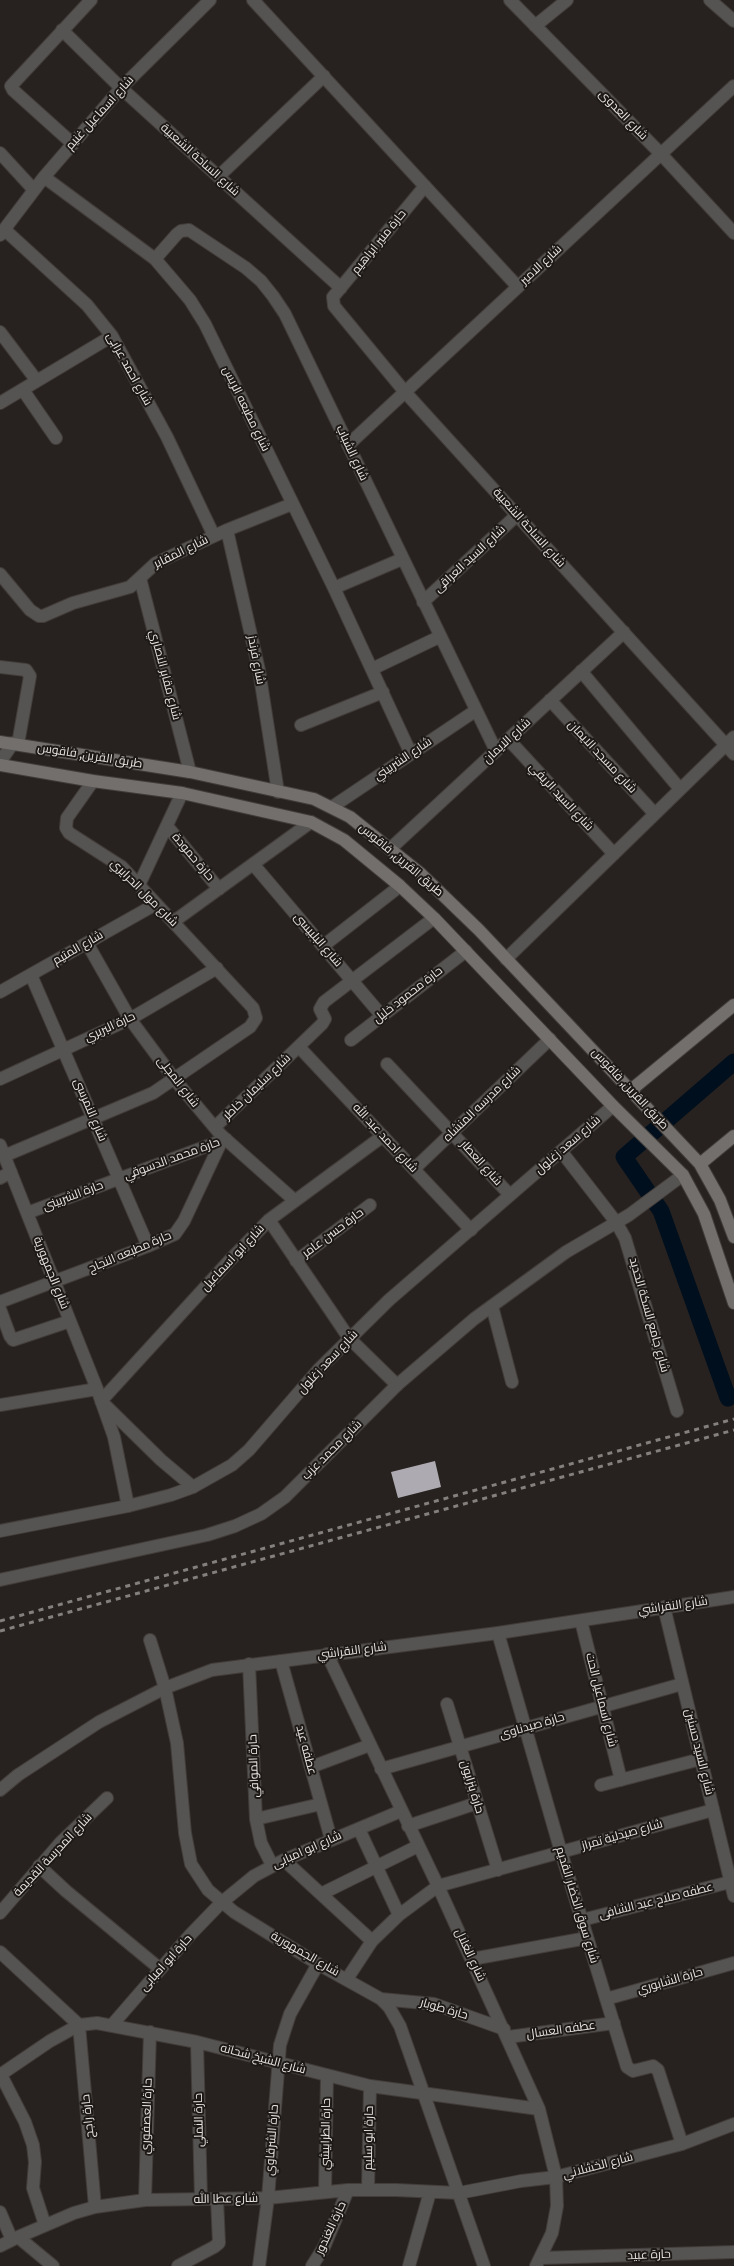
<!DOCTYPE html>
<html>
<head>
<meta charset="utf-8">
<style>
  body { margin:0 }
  canvas { display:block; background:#27221f }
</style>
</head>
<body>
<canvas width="734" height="2266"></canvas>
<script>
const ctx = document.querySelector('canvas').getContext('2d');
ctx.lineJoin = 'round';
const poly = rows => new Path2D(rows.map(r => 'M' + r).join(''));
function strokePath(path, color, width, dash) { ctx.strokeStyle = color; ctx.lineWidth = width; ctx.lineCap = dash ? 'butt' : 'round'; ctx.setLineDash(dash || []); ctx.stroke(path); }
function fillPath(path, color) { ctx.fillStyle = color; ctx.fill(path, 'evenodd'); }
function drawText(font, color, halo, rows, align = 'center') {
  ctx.font = font + ' Merriweather,Cairo,serif'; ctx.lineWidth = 4; ctx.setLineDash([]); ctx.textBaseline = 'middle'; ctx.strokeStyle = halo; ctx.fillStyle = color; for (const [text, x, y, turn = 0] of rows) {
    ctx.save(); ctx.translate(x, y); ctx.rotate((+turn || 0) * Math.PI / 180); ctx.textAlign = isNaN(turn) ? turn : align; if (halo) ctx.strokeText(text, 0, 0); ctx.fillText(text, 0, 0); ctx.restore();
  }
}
strokePath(poly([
  [728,1398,661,1211,624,1157,734,1062]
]), '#000f1d', 17);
fillPath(poly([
  [435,1461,441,1487,398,1498,391,1472]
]), '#adabb1');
const minor = poly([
  [253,0,518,287],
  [510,0,660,153,734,233],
  [535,26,567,0],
  [62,30,121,88,341,288],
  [73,144,13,90,11,86,91,0],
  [0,153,34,190],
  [219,176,324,76],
  [44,177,155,259,190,300,205,324,334,588,411,754],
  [425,186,333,297,334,306,405,392,734,754],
  [5,230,87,305,112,336,167,437,214,536],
  [0,235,44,177,121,88,210,0],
  [155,259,177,234,181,231,189,230,246,268,261,281,273,296,285,314,496,751],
  [0,332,37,381],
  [23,390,56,438],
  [0,403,112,336],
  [348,445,734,86],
  [227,530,259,670,278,792],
  [0,574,30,610,39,616,43,616,73,603,130,587,156,563,227,530,292,504],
  [140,578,190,772],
  [334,588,402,559],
  [423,602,517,515],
  [0,667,26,670,30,676,18,744],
  [372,669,439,637],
  [581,671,680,789],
  [550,700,654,813],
  [301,725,383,692],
  [508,739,614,854],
  [0,762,13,743],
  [332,807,475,711],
  [167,826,219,889],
  [390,849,624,632],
  [253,864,382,1016],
  [139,885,182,793],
  [173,922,311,822],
  [87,943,130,1019,175,1080,221,1135,294,1200],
  [323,946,400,886],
  [506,959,734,737],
  [31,975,148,1246],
  [0,992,156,904],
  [351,1040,466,951],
  [299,1047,471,1230],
  [387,1064,510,1195],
  [0,1079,130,1019,217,968],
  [215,1127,322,1024,325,1019,320,1009,324,1002,434,918],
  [0,1145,97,1389,114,1437,128,1506],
  [561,1151,616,1222,625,1238,677,1411],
  [4,1156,153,1093,250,1027,256,1018,253,1008,122,867,69,833,66,828,67,818,93,781],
  [414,1169,550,1039],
  [0,1178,11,1172],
  [27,1213,226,1139],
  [269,1220,349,1338,397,1385],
  [296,1261,370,1205],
  [0,1302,148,1246,175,1234,184,1221,222,1140],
  [492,1306,512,1382],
  [0,1309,10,1336,13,1340,70,1321],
  [101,1401,230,1260,269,1220,383,1136],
  [0,1405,97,1389],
  [105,1405,161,1460,193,1487],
  [581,1621,621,1780],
  [498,1633,561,1852,627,2067,633,2071,653,2066,658,2070,682,2144],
  [150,1640,165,1688,177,1743,185,1833,191,1864,208,1890,234,1912,318,1964,381,1999,389,2007,400,2026,484,2266],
  [327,1654,438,1886,539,2109,556,2177,557,2206,552,2233,536,2266],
  [281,1661,331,1839],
  [249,1664,256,1819,261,1843,272,1865],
  [447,1704,498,1870],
  [311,1767,370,1745],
  [381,1769,682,1684],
  [601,1785,701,1759],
  [256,1819,321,1804],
  [408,1826,477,1803],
  [359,1829,399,1915],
  [284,1860,372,1941],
  [39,1866,66,1891,159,1968],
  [321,1894,418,1846],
  [0,1913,61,1842,107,1798],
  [582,1920,730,1882],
  [0,1952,79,2025,95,2207],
  [472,1959,587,1938],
  [347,1979,372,1941,399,1915,438,1886,713,1810],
  [381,1999,434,2004,504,2029],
  [606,1999,734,1963],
  [112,2025,190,1935,221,1903,254,1876,284,1860,401,1811],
  [508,2037,614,2023],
  [197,2042,201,2199],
  [0,2075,50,2041,79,2025,97,2023,197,2042,370,2086,539,2109],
  [1,2075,25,2122,33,2145,35,2162,33,2188,45,2225],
  [368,2190,370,2086],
  [325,2192,327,2076],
  [145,2200,150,2032],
  [0,2212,12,2240],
  [18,2237,53,2266],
  [0,2246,18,2237,74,2213,95,2207,145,2200,268,2198,348,2190,396,2190,459,2193,521,2181,556,2177,682,2144,734,2124],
  [540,2258,734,2252],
  [178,2266,214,2247,219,2243,217,2199],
  [259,2266,268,2198,280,2045,290,2014,318,1964],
  [312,2266,324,2247,348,2190],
  [409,2266,430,2192]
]);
const tertiary = poly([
  [710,0,734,21],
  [0,1531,128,1506,171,1495,193,1487,232,1465,249,1450,319,1369,389,1300,613,1106],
  [0,1580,207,1535,235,1526,261,1514,285,1497,397,1385,474,1319,566,1252,629,1215,683,1175],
  [664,1607,734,1896],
  [0,1790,18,1775,99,1722,165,1688,212,1670,498,1633,734,1597]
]);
const secondary = poly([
  [0,742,190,772,314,799,350,817,421,874,479,930,700,1164,720,1200,734,1237],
  [0,765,93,781,182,793,311,822,344,840,400,886,434,918,613,1106,683,1175,704,1214,734,1303],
  [631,1090,734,1005],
  [700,1164,734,1136]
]);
strokePath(minor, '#423d3a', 14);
strokePath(tertiary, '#423d3a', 14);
strokePath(secondary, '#423d3a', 14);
strokePath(minor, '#565452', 12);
strokePath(tertiary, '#565452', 12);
strokePath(secondary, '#736f6d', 12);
strokePath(poly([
  [0,1621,734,1419],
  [0,1631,734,1430]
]), '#84807e', 3, [5, 5]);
drawText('12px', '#e8e5e3', '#1d1916', [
  ["شارع اسماعيل غنيم",100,113,-48],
  ["شارع العدوى",623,115,46],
  ["شارع الساحة الشعبية",200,160,42],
  ["حارة منير ابراهيم",379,242,-51],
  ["شارع الامير",541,265,-43],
  ["شارع احمد عرابى",129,369,61],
  ["شارع مطبعه الريس",246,409,64],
  ["شارع الشباب",352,453,65],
  ["شارع الساحة الشعبية",529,528,48],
  ["شارع المقابر",181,552,-26],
  ["شارع السيد العراقى",470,559,-43],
  ["شارع فرندز",256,660,79],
  ["شارع مقابر النصاري",165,675,75],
  ["شارع الايمان",507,741,-43],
  ["طريق القرين, فاقوس",90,756,9],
  ["شارع مسجد الايمان",602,757,47],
  ["شارع الشربيني",403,759,-34],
  ["شارع السيد الريفي",561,797,47],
  ["حارة حمودة",193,857,50],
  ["طريق القرين, فاقوس",401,860,40],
  ["شارع مول الحرايري",144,893,45],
  ["شارع البلبيسى",318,940,49],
  ["شارع المتيم",78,948,-30],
  ["حارة محمود خليل",408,995,-38],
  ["حارة البربري",110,1027,-25],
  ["شارع المجلى",178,1082,52],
  ["شارع سليمان خاطر",257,1087,-44],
  ["طريق القرين, فاقوس",630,1089,47],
  ["شارع مدرسه المنشاه",482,1104,-44],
  ["شارع النمرسى",90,1110,67],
  ["شارع احمد عبد الله",385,1138,47],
  ["شارع سعد زغلول",568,1145,-41],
  ["حارة محمد الدسوقي",172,1159,-20],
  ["شارع العطار",481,1163,48],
  ["حارة الشربينى",73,1196,-21],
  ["حارة حسن عامر",333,1233,-37],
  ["حارة مطبعه النجاح",130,1252,-23],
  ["شارع ابو اسماعيل",233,1258,-47],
  ["شارع الجمهورية",51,1273,68],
  ["شارع جامع السكة الحديد",649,1315,74],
  ["شارع سعد زغلول",328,1362,-47],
  ["شارع محمد عزب",332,1450,-45],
  ["شارع النقراشي",673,1606,-8],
  ["شارع النقراشي",352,1651,-7],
  ["شارع اسماعيل الحت",601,1700,76],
  ["حارة صيدناوى",532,1726,-16],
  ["عطفه عيد",306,1750,75],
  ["شارع السيد حسنين",699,1752,76],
  ["حارة الموافي",254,1766,-92],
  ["حارة بنزايون",472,1787,73],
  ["شارع صيدلية تمراز",622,1835,-16],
  ["شارع ابو امبابى",307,1850,-24],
  ["شارع المدرسة القديمة",53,1855,-47],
  ["عطفه صلاح عبد الشافى",656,1901,-14],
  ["شارع سوق الخضار القديم",577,1905,73],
  ["شارع الجمهورية",305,1954,30],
  ["شارع الغلال",470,1955,65],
  ["حارة ابو امبابى",166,1963,-48],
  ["حارة الشابوري",670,1981,-16],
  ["حارة طوبار",444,2009,16],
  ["عطفه العسال",561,2030,-8],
  ["شارع الشيخ شحاته",263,2059,15],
  ["حارة راجح",88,2116,-96],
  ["حارة العصفوري",147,2116,-88],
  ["حارة النملي",199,2120,-91],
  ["حارة الطرابيشي",326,2134,-89],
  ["حارة ابو سليم",369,2138,-89],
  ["حارة الشرقاوي",272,2140,-86],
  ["شارع الخشلاني",598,2166,-15],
  ["شارع عطا الله",226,2199,-1],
  ["حارة الغندور",331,2228,-65],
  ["حارة عبيد",649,2255,-2]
]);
</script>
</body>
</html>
